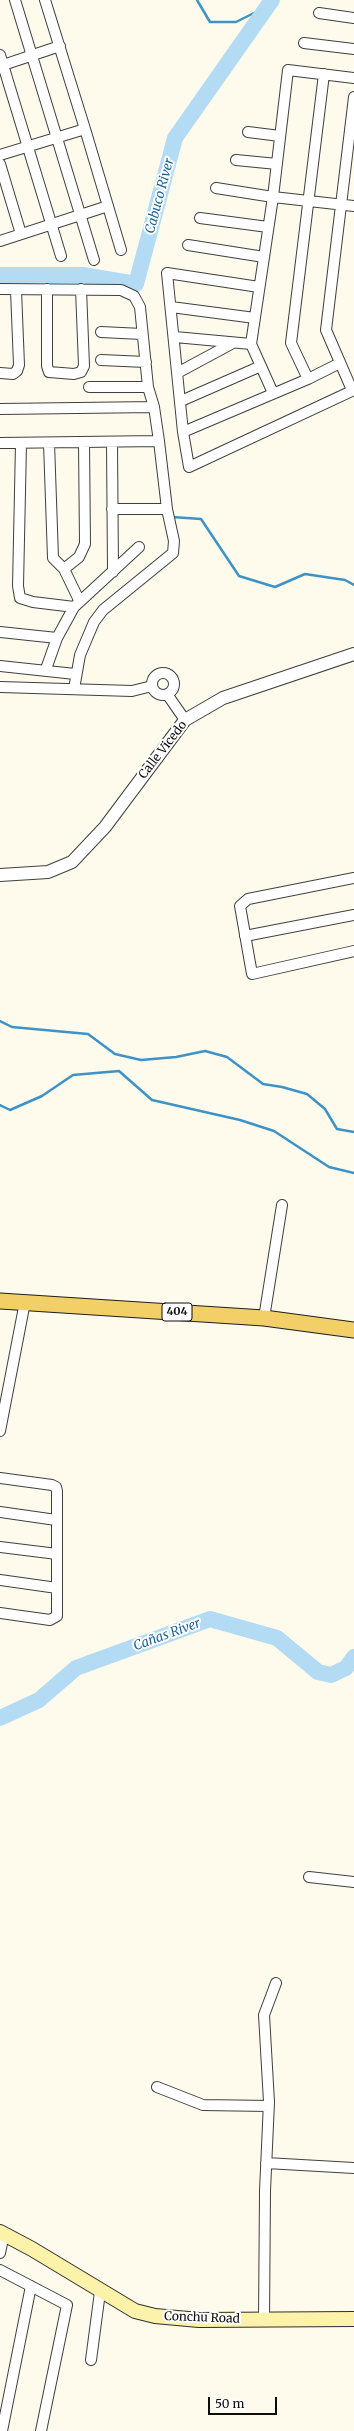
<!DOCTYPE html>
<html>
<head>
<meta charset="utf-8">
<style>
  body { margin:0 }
  #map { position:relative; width:354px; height:2431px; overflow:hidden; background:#fefbec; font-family:Merriweather,serif }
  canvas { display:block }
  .scale { position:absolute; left:208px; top:2397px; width:69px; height:18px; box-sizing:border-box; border:2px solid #0c0c0c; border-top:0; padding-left:5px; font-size:12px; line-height:14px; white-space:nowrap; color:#0c0c0c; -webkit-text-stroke:3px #fff; paint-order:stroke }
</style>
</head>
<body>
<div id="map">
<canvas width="354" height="2431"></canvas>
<div class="scale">50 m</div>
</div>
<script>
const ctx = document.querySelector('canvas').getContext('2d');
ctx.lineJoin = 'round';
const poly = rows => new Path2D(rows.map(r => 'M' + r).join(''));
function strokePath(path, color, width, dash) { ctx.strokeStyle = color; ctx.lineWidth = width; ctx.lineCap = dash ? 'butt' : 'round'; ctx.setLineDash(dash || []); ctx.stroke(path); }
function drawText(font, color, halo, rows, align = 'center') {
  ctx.font = font + ' Merriweather,serif'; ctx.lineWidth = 4; ctx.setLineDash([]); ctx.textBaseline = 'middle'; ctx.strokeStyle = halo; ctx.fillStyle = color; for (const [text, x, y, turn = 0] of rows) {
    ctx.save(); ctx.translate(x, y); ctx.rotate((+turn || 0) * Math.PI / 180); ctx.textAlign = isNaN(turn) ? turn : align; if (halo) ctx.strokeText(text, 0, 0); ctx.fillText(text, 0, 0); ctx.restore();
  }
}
strokePath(poly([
  [197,0,210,22,236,22,268,6],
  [172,517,201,519,239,576,275,587,305,574,345,580,354,585],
  [0,1021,12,1027,88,1034,115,1054,141,1060,176,1057,205,1051,227,1057,263,1084,282,1087,307,1094,325,1109,337,1129,354,1132],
  [0,1105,10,1110,42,1096,73,1075,119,1071,152,1100,240,1120,274,1131,329,1167,354,1173]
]), '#3d92c8', 2.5);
strokePath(poly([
  [0,275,83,275,136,284,175,138,272,0],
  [0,1718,39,1700,76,1668,210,1619,277,1638,318,1672,331,1675,346,1668,354,1657]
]), '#b3dcf4', 16);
const minor = poly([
  [15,0,94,260],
  [45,0,85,129],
  [319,13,354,18],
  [304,43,354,49],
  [0,55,61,256],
  [0,66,60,46],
  [248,132,280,136],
  [0,155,85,129,121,250],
  [236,160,277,164],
  [0,164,21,234],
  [216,188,273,197,354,206],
  [200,218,268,227],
  [0,241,108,206],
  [188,245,264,257],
  [259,287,167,273,183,432,189,467,354,390],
  [0,289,121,290,134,296,140,307,148,387,154,407,159,441,167,509,174,541,173,553,103,610,94,622,80,655,74,689],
  [47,289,47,366,49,372,74,374,81,372,84,366,81,289],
  [171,307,255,318],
  [101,332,142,334],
  [175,337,251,344],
  [101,360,146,362],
  [179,372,231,344],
  [0,373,13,374,17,371,19,365,16,290],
  [308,379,291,343,324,74],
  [89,387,148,387],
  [352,390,326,330,354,97],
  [273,393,251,344,273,197,288,70,354,78],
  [181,401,261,366],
  [0,409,154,407],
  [183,432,308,379,340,363],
  [0,443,159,441],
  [49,443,53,558,64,569,79,600],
  [112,443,113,572],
  [21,444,18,586,20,598,33,602,74,607],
  [112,509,167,509],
  [64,569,79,557,85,544,84,443],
  [0,632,57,638],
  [0,666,75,674],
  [46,669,57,638,74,607,139,547],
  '152 684a11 11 0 1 1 22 0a11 11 0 1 1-22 0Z',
  [0,687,132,691,152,686],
  [167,694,185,720],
  [354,878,248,899,240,906,252,974,354,951],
  [245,936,354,915],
  [264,1318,282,1205],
  [0,1431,25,1302],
  [0,1478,52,1485,56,1487,57,1491,57,1616,50,1620,0,1613],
  [0,1512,56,1520],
  [0,1547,57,1554],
  [0,1580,57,1588],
  [309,1877,354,1882],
  [157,2087,203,2105,269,2106],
  [266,2163,354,2168],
  [0,2253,4,2234],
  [0,2270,67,2305,41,2431],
  [264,2319,265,2191,269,2102,264,2015,276,1983],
  [91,2360,100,2292],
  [2,2431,31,2286]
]);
const tertiary = poly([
  [0,875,48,872,72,862,105,827,185,720,223,698,354,654]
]);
const secondary = poly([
  [0,2232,32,2249,135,2311,155,2316,199,2320,354,2319]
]);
const primary = poly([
  [0,1301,264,1318,354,1330]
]);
strokePath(minor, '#3f3f3f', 12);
strokePath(tertiary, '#3f3f3f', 14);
strokePath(secondary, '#2e2e2e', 16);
strokePath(primary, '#1d1d1d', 17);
strokePath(minor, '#fff', 10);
strokePath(tertiary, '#fff', 12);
strokePath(secondary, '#fcf2aa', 14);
strokePath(primary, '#f3cf67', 15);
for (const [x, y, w] of [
  [177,1312,30]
]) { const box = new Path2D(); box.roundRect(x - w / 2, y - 9, w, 18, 3); ctx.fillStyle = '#fff'; ctx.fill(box); strokePath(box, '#0c0c0c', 1); }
drawText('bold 11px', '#0c0c0c', null, [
  ["404",177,1312]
]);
drawText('12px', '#0c0c0c', '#fff', [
  ["Calle Vicedo",163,750,-52],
  ["Conchu Road",202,2318,2]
]);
drawText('italic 13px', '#1b6499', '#fff', [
  ["Cabuco River",160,196,-75],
  ["Cañas River",167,1635,-20]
]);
</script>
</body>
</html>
